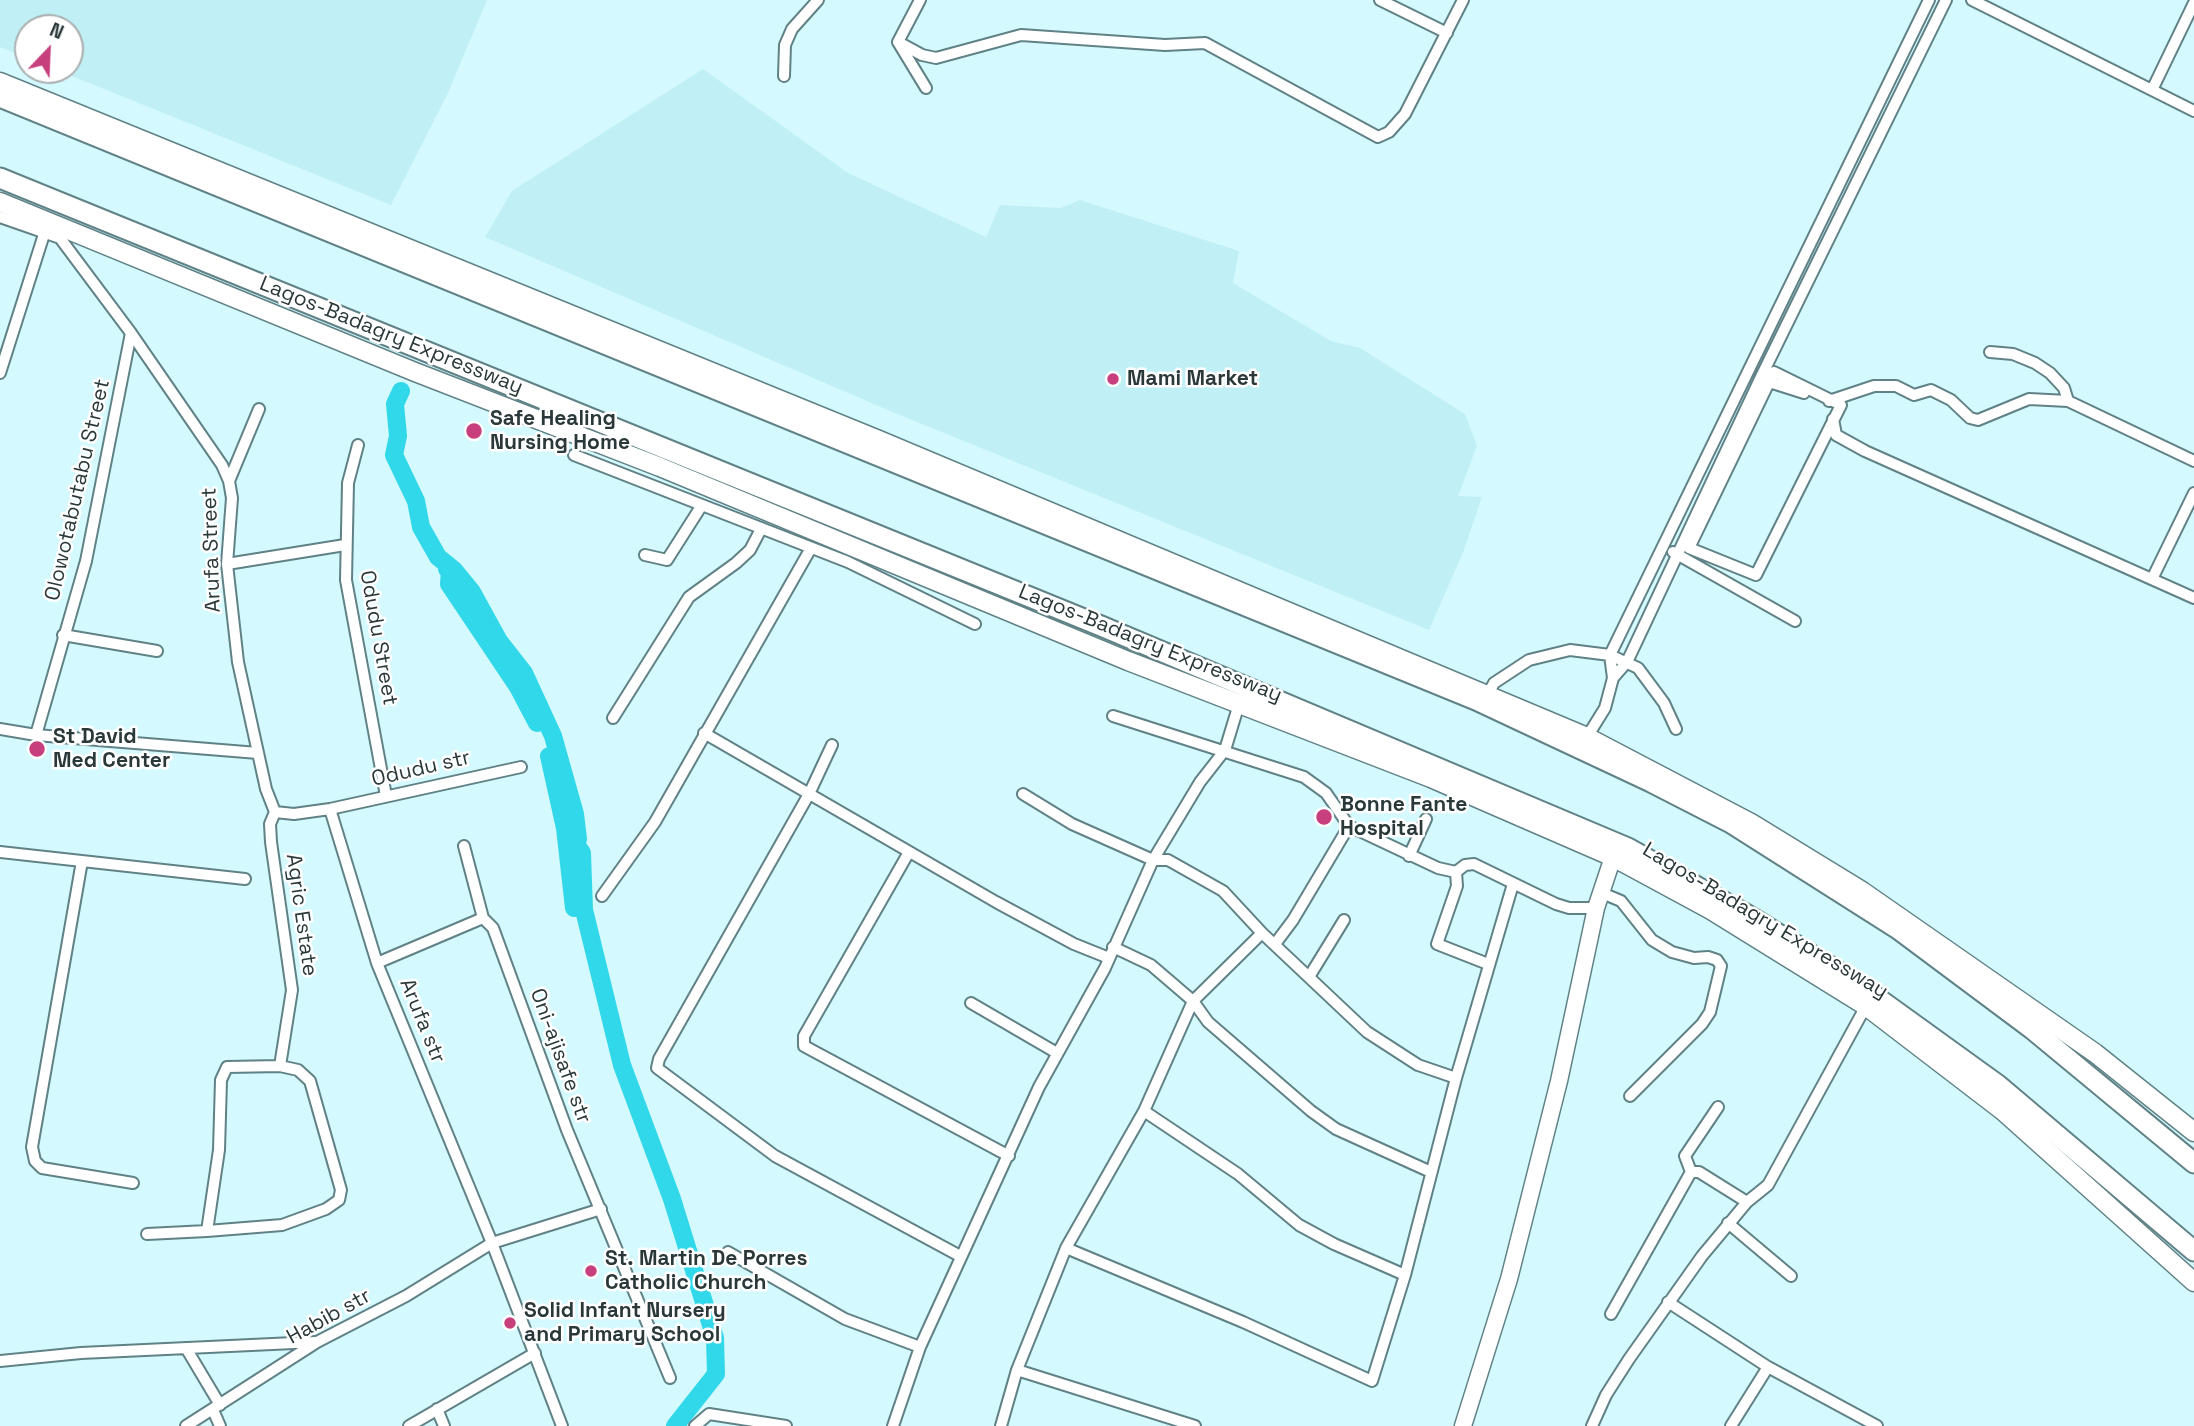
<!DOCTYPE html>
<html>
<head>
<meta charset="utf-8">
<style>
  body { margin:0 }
  #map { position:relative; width:2194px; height:1426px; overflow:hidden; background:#d4f9fe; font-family:"Space Grotesk",sans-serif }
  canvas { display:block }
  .north { position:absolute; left:14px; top:14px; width:70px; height:70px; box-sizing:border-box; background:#fff; border:2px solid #aaafb0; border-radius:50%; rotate:23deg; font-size:19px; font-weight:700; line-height:28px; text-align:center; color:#2a383a }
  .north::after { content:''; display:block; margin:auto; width:24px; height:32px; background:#c73f7c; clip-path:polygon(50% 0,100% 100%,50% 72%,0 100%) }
</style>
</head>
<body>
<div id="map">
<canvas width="2194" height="1426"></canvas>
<div class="north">N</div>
</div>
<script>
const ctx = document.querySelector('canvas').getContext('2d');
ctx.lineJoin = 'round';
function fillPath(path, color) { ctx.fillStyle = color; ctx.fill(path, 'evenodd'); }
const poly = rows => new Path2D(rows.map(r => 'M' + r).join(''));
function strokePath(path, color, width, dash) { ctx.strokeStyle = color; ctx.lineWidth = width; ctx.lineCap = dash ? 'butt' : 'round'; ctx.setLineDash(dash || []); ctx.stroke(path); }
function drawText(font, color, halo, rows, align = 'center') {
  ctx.font = font + ' "Space Grotesk",sans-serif'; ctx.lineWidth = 5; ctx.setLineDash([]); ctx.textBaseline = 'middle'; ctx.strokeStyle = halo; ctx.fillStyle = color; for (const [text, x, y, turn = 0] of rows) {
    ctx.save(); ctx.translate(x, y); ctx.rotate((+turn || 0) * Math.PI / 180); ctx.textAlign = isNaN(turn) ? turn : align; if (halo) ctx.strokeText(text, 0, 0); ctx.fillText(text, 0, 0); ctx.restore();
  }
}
fillPath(poly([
  [0,0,487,0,447,95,391,205,57,70,70,70,70,28,28,28,28,58,0,47],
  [703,69,848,173,986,237,1000,205,1061,208,1080,200,1239,251,1233,283,1331,341,1360,348,1465,414,1477,446,1458,496,1482,497,1464,550,1429,630,890,411,485,237,512,191]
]), '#c0f0f5');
strokePath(poly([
  [401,391,395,404,398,436,394,455,416,501,421,527,438,557,454,570,472,592,499,641,524,673,553,736,575,814,578,839,575,843,582,853,584,910,622,1065,672,1199,715,1338,716,1374,675,1426],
  [447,569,450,571,449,584,518,687,537,723],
  [549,756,565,828,574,908]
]), '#31d8e9', 18);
const street = poly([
  [920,0,898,42,926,88],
  [1380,0,1447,33],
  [1972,0,2194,111],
  [898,42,922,55,936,58,1021,35,1165,45,1205,43,1378,137,1389,132,1405,114,1463,0],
  [784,76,785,45,792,29,818,0],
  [2152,90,2194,3],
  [0,217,60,238,131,333,222,465,229,481,232,498,227,564,238,662,266,789,275,812,294,814,330,809,521,767],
  [1990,352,2013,354,2035,363,2050,373,2064,388,2068,401],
  [1774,372,1841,405,1756,575,1689,548,1774,372],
  [0,373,46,228],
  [1763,380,1804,393],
  [1829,401,1874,386,1896,386,1914,395,1931,390,1951,400,1970,418,1978,420,2029,399,2068,401,2194,461],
  [1833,419,1836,435,1865,451,2194,598],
  [358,445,348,483,346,580,386,796],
  [574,455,848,562,975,624],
  [229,481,259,409],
  [1673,552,1795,621],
  [645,555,667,560,702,505],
  [227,564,345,545],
  [2153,577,2194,493],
  [63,635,157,651],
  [1613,678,1627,662,1760,379,1946,0],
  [1488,694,1494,683,1529,660,1570,650,1610,655,1638,668,1664,703,1676,729],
  [1113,716,1304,777,1326,793,1349,826,1438,868,1456,872,1465,865,1474,864,1556,904,1569,908,1596,908],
  [613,718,689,597,736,563,750,550,761,529],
  [0,729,36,735,258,753],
  [704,733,996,902,1074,944,1109,958],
  [36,735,86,561,131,333],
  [1587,737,1605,708,1613,678,1610,655,1929,0],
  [832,745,809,794,659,1059,657,1068,775,1156,960,1256],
  [1023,794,1072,824,1153,860,1168,860,1223,891,1262,933,1367,1032,1418,1065,1456,1078],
  [330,809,377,963,492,1243,562,1426],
  [275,812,270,824,271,842,292,990,280,1066],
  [464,846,483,918,493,928,567,1130,670,1378],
  [0,852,245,879],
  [909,852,804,1036,804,1046,1009,1156],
  [1409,856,1426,819],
  [82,861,32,1147,35,1161,42,1168,133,1183],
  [1456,872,1457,886,1437,944,1488,964],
  [1602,893,1621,901,1652,940,1672,952,1694,958,1708,957,1717,960,1721,966,1710,1012,1702,1024,1630,1096],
  [602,896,655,822,811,548],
  [1275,944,1293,920,1349,826],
  [1113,947,1151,965,1193,1001,1208,1022,1311,1111,1336,1129,1431,1172],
  [377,963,483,918],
  [1309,977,1344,920],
  [971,1003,1057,1053],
  [1144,1111,1238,1174,1299,1225,1334,1244,1405,1275],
  [1691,1172,1685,1156,1718,1107],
  [1728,1223,1791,1276],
  [147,1234,207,1231,282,1225,326,1209,339,1200,341,1190,310,1081,298,1070,280,1066,227,1067,221,1080,219,1150,207,1231],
  [1066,1248,1243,1322,1372,1381,1405,1275,1456,1078,1513,884],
  [728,1252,845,1319,920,1347],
  [1668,1302,1768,1367,1877,1426],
  [1611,1314,1691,1172,1699,1172,1747,1202],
  [186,1348,220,1405],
  [0,1361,81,1353,315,1342],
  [1017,1370,1195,1426],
  [437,1409,444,1426],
  [213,1410,220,1426],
  [186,1426,317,1342,406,1296,492,1243,601,1209],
  [409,1426,535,1353],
  [695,1426,709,1414,786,1426],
  [893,1426,920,1347,1039,1087,1105,968,1153,860,1200,782,1225,750,1239,704],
  [1001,1426,1017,1370,1066,1248,1144,1111,1193,1001,1262,933],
  [1592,1426,1606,1395,1629,1359,1702,1256,1747,1202,1768,1185,1866,1006],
  [1731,1426,1768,1367]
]);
const secondary = poly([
  [1463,1426,1509,1279,1559,1081,1596,908,1613,857]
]);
const primary = poly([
  [0,82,879,440,1587,737,1751,823,1862,891,2095,1053,2194,1132],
  [0,202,415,372,660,467,1128,661,1431,778,1613,857,1711,910,1866,1006,2003,1111,2194,1282]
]);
const highway = poly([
  [0,97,1476,700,1651,782,1731,823,1898,929,2032,1029,2194,1163],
  [0,178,1101,626,1628,848,1751,917,1858,984,1998,1085,2194,1251]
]);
strokePath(street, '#608286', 14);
strokePath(secondary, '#608286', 19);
strokePath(primary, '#608286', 21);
strokePath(highway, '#608286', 23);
strokePath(street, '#fff', 10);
strokePath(secondary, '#fff', 16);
strokePath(primary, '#fff', 18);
strokePath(highway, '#fff', 19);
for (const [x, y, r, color] of [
  [1113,379,7,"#c73f7c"],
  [474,431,9,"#c73f7c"],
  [37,749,9,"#c73f7c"],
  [1324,817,9,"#c73f7c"],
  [591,1271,7,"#c73f7c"],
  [510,1323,7,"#c73f7c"]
]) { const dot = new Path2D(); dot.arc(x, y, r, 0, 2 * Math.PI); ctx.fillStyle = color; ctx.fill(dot); strokePath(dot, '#fff', 2.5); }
drawText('21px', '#2a383a', '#fff', [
  ["Lagos-Badagry Expressway",391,336,22],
  ["Olowotabutabu Street",78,490,-77],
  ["Arufa Street",212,550,-92],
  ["Odudu Street",378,638,80],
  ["Lagos-Badagry Expressway",1150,644,22],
  ["Odudu str",421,769,-13],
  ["Agric Estate",301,915,82],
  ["Lagos-Badagry Expressway",1765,921,31],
  ["Arufa str",422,1021,68],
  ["Oni-ajisafe str",560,1056,70],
  ["Habib str",329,1317,-29]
]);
drawText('bold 21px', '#2a383a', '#fff', [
  ["Mami Market",1127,379],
  ["Safe Healing",490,419],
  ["Nursing Home",490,443],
  ["St David",53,737],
  ["Med Center",53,761],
  ["Bonne Fante",1340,805],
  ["Hospital",1340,829],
  ["St. Martin De Porres",605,1259],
  ["Catholic Church",605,1283],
  ["Solid Infant Nursery",524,1311],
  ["and Primary School",524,1335]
], 'left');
</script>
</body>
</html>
